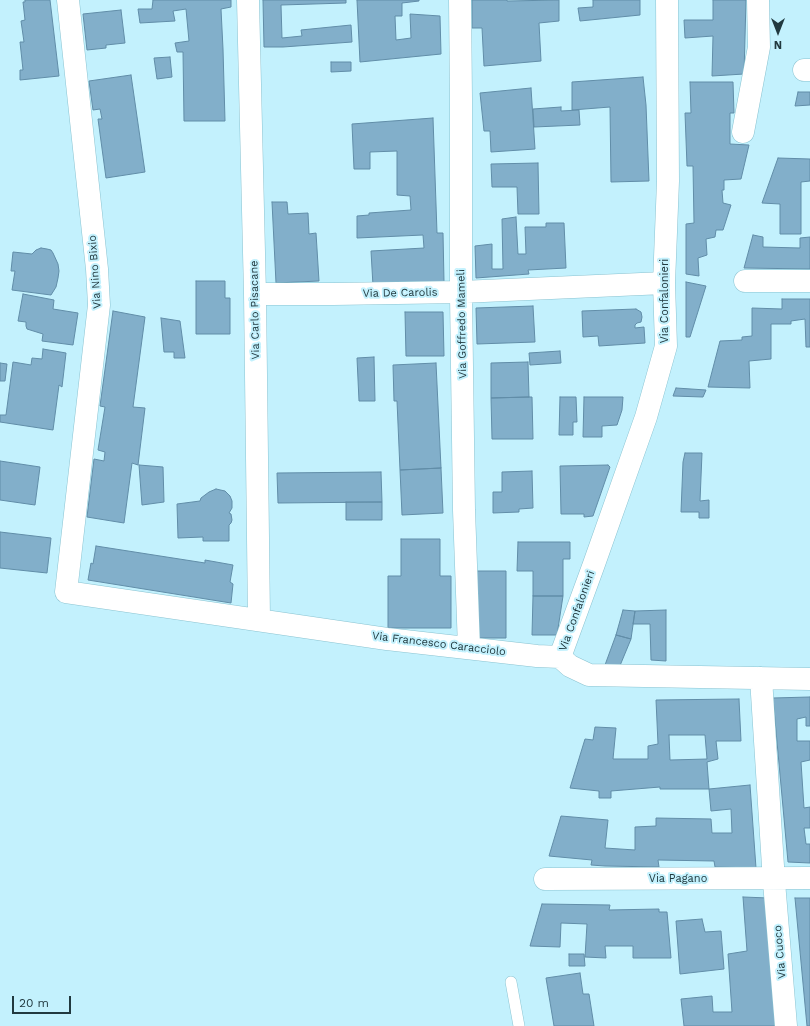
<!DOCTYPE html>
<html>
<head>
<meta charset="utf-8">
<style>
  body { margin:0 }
  #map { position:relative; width:810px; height:1026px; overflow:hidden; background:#c3f1fd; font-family:"Work Sans",sans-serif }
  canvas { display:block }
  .north { position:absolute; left:758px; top:12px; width:40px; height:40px; -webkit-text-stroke:3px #c3f1fd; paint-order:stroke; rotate:180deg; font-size:11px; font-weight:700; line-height:16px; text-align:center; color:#21393f }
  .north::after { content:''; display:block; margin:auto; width:14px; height:18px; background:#21393f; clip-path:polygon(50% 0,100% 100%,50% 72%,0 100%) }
  .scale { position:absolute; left:12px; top:996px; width:59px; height:18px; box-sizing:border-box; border:2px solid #21393f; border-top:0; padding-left:5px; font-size:12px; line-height:14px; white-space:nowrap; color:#21393f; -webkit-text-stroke:3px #c3f1fd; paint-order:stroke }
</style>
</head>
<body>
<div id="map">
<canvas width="810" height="1026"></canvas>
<div class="north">N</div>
<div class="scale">20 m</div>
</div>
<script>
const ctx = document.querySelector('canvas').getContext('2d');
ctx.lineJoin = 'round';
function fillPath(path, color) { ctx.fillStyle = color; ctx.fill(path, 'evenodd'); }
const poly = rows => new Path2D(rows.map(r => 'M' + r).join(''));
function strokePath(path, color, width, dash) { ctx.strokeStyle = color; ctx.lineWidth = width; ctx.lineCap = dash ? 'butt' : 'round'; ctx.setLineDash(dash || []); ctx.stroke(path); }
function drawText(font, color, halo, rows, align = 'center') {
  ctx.font = font + ' "Work Sans",sans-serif'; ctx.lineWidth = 4; ctx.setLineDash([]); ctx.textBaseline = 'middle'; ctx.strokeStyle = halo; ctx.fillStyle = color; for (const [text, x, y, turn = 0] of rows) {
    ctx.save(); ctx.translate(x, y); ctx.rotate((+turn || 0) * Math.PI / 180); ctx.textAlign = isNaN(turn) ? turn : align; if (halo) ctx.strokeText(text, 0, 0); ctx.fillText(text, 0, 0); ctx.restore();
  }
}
const building = poly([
  [25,0,50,0,59,76,20,80,20,70,23,70,20,42,24,42,21,21,25,20,23,2,25,2,25,0],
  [153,0,231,0,231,7,221,9,223,49,225,121,184,121,183,52,177,52,175,43,189,41,186,9,173,11,175,21,140,23,138,9,152,9,153,0],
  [263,0,346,0,346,3,281,5,282,38,302,36,301,30,351,25,352,42,283,47,264,47,263,0],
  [357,0,419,0,419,1,402,3,402,16,395,16,396,40,411,38,410,14,440,16,441,54,360,62,357,0],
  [472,0,507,0,507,1,559,0,559,21,539,23,541,61,484,66,482,28,472,28,472,0],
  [593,0,640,0,640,15,580,21,578,8,593,7,593,0],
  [713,0,746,0,744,74,712,76,713,36,685,38,684,20,713,20,713,0],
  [121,10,125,43,106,45,106,48,87,50,83,14,121,10],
  [170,57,172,77,157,79,154,58,170,57],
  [331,62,351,62,351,71,331,72,331,62],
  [131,75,145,172,106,178,98,119,102,119,100,109,93,110,89,81,131,75],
  [643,77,646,105,649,181,611,182,610,107,572,110,572,82,643,77],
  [690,82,733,82,734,113,730,113,730,144,749,145,741,179,724,180,724,190,722,190,723,203,731,205,723,230,716,230,715,237,706,239,707,255,698,258,699,276,686,274,686,224,694,223,693,166,687,166,685,113,691,113,690,82],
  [531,88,535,149,491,152,490,131,484,131,480,93,531,88],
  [798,92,810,92,810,105,795,106,798,92],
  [561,107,561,111,579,110,580,125,534,127,533,109,561,107],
  [433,118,437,233,443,233,444,282,373,286,371,251,424,248,423,235,357,238,357,216,369,215,369,213,411,210,410,196,397,195,397,151,370,152,370,169,354,169,352,124,433,118],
  [778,158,810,159,810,181,801,182,801,234,780,234,780,204,762,203,778,158],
  [538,163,539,214,518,214,517,187,492,187,491,164,538,163],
  [272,202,287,202,288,214,308,213,309,234,316,233,319,281,276,283,272,202],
  [516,217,518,254,526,254,525,227,546,227,546,223,564,223,566,268,528,270,529,274,476,278,475,246,492,244,492,269,503,269,502,219,516,217],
  [753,235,763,237,763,247,800,248,800,238,810,237,810,269,744,268,753,235],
  [41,248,47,249,51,250,53,253,58,264,59,271,58,278,56,287,51,295,12,290,15,271,11,271,13,252,32,254,36,250,41,248],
  [196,281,225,281,225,298,230,298,230,334,196,334,196,281],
  [686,282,706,286,690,337,686,337,686,282],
  [23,294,54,300,53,309,78,313,73,345,42,341,43,334,27,329,26,326,26,322,18,321,23,294],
  [782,299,810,299,810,347,806,347,805,319,791,321,791,324,771,324,771,359,749,361,750,388,708,387,720,341,742,340,742,337,752,336,752,308,782,309,782,299],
  [533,306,535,342,477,344,476,308,533,306],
  [636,309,641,312,642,317,641,322,637,323,635,325,635,328,644,327,645,343,599,346,598,336,583,337,582,311,636,309],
  [113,311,145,317,133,407,145,408,138,465,132,463,124,523,87,517,94,459,104,461,105,452,98,450,105,407,100,406,113,311],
  [405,312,443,312,444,356,406,356,405,312],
  [161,318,180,321,185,358,174,358,174,352,164,352,161,318],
  [43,349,66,353,62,387,59,385,53,430,0,422,0,415,6,415,13,362,31,365,32,358,42,359,43,349],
  [560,351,561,363,530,365,529,353,560,351],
  [374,357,375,401,359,401,357,358,374,357],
  [528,362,529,397,491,398,491,363,528,362],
  [0,363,7,364,5,381,0,381,0,363],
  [436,363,441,468,400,470,397,401,394,401,393,365,436,363],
  [676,388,706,390,703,397,673,396,676,388],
  [529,397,532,397,533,439,492,439,491,398,529,397],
  [560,397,576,397,577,422,573,422,573,435,559,435,560,397],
  [584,397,623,397,622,410,617,425,602,426,602,437,583,437,584,397],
  [685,453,702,453,700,501,709,500,709,518,699,518,699,512,681,512,683,462,685,453],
  [0,461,40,467,35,505,0,500,0,461],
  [139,465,163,467,164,502,142,505,139,465],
  [608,465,610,467,593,516,584,517,584,514,561,514,560,466,608,465],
  [441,468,443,513,402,515,400,470,441,468],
  [532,471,533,508,519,509,519,512,493,513,493,492,502,492,502,472,532,471],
  [381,472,382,502,278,503,277,473,381,472],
  [216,489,225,491,230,496,232,501,232,508,229,513,231,514,232,520,231,523,229,525,229,541,203,541,203,537,178,538,177,504,200,501,201,498,209,492,216,489],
  [346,502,382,502,382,520,346,520,346,502],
  [0,532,51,538,47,573,0,568,0,532],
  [401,539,440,539,440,576,451,576,451,628,388,628,388,576,401,576,401,539],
  [518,542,570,542,570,559,563,559,563,596,533,596,533,571,517,571,518,542],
  [96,546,205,563,205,560,233,565,230,582,233,584,231,603,88,580,91,563,93,564,96,546],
  [474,571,506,571,506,638,474,638,474,571],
  [533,596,563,596,557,635,532,635,533,596],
  [623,610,635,611,631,639,616,635,623,610],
  [666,610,666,661,651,660,650,624,633,624,635,611,666,610],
  [616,635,631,639,619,668,605,665,616,635],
  [810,697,810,726,806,726,806,717,797,719,797,741,810,741,810,760,801,762,804,808,810,807,810,828,804,828,806,844,810,844,810,863,788,862,773,698,810,697],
  [739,699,741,741,716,741,718,759,707,762,709,789,660,789,660,787,611,791,611,798,599,798,599,791,570,788,585,739,593,740,595,727,616,728,613,759,648,759,648,746,658,744,656,700,739,699],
  [669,735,705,735,707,759,670,760,669,735],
  [750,785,756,868,715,867,714,861,658,860,659,867,605,866,591,865,592,860,549,856,561,816,608,820,605,848,635,850,635,827,656,826,656,818,711,819,712,833,732,833,731,809,711,811,709,789,750,785],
  [743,897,768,898,776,1026,684,1026,681,999,712,996,713,1012,732,1012,728,954,747,951,743,897],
  [795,898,810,898,810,1026,807,1026,795,898],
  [542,904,610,905,609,910,659,909,659,912,667,912,671,958,633,958,633,946,605,946,606,958,585,957,587,924,561,923,560,947,530,946,542,904],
  [702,919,705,932,721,931,724,969,680,974,676,921,702,919],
  [569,954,584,954,585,966,569,966,569,954],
  [580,973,583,994,589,994,594,1026,554,1026,546,978,580,973]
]);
fillPath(building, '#82afca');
strokePath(building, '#618da8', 1);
const service = poly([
  [511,982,519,1026]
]);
const minor = poly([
  [68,0,97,269,99,305,66,592,387,639,537,656,560,657,570,666,589,675,810,679],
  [248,0,255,294,259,620],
  [460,0,461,98,461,295,464,510,469,648],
  [804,70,810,70],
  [743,132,759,47,758,0],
  [745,281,810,281],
  [255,294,333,294,461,292,664,283],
  [560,657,594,564,646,417,666,346,664,283,668,181,667,0],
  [761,678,774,882,786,1026],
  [545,879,810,878]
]);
strokePath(service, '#8ac3d1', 12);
strokePath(minor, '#8ac3d1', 23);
strokePath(service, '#fff', 11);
strokePath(minor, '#fff', 22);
drawText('11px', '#21393f', '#c3f1fd', [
  ["Via Nino Bixio",95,272,-94],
  ["Via De Carolis",400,293,-1],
  ["Via Confalonieri",665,301,-90],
  ["Via Carlo Pisacane",255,310,-91],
  ["Via Goffredo Mameli",462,324,-91],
  ["Via Confalonieri",577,611,-70],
  ["Via Francesco Caracciolo",439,644,7],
  ["Via Pagano",678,879],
  ["Via Cuoco",780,952,-95]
]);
</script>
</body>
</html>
